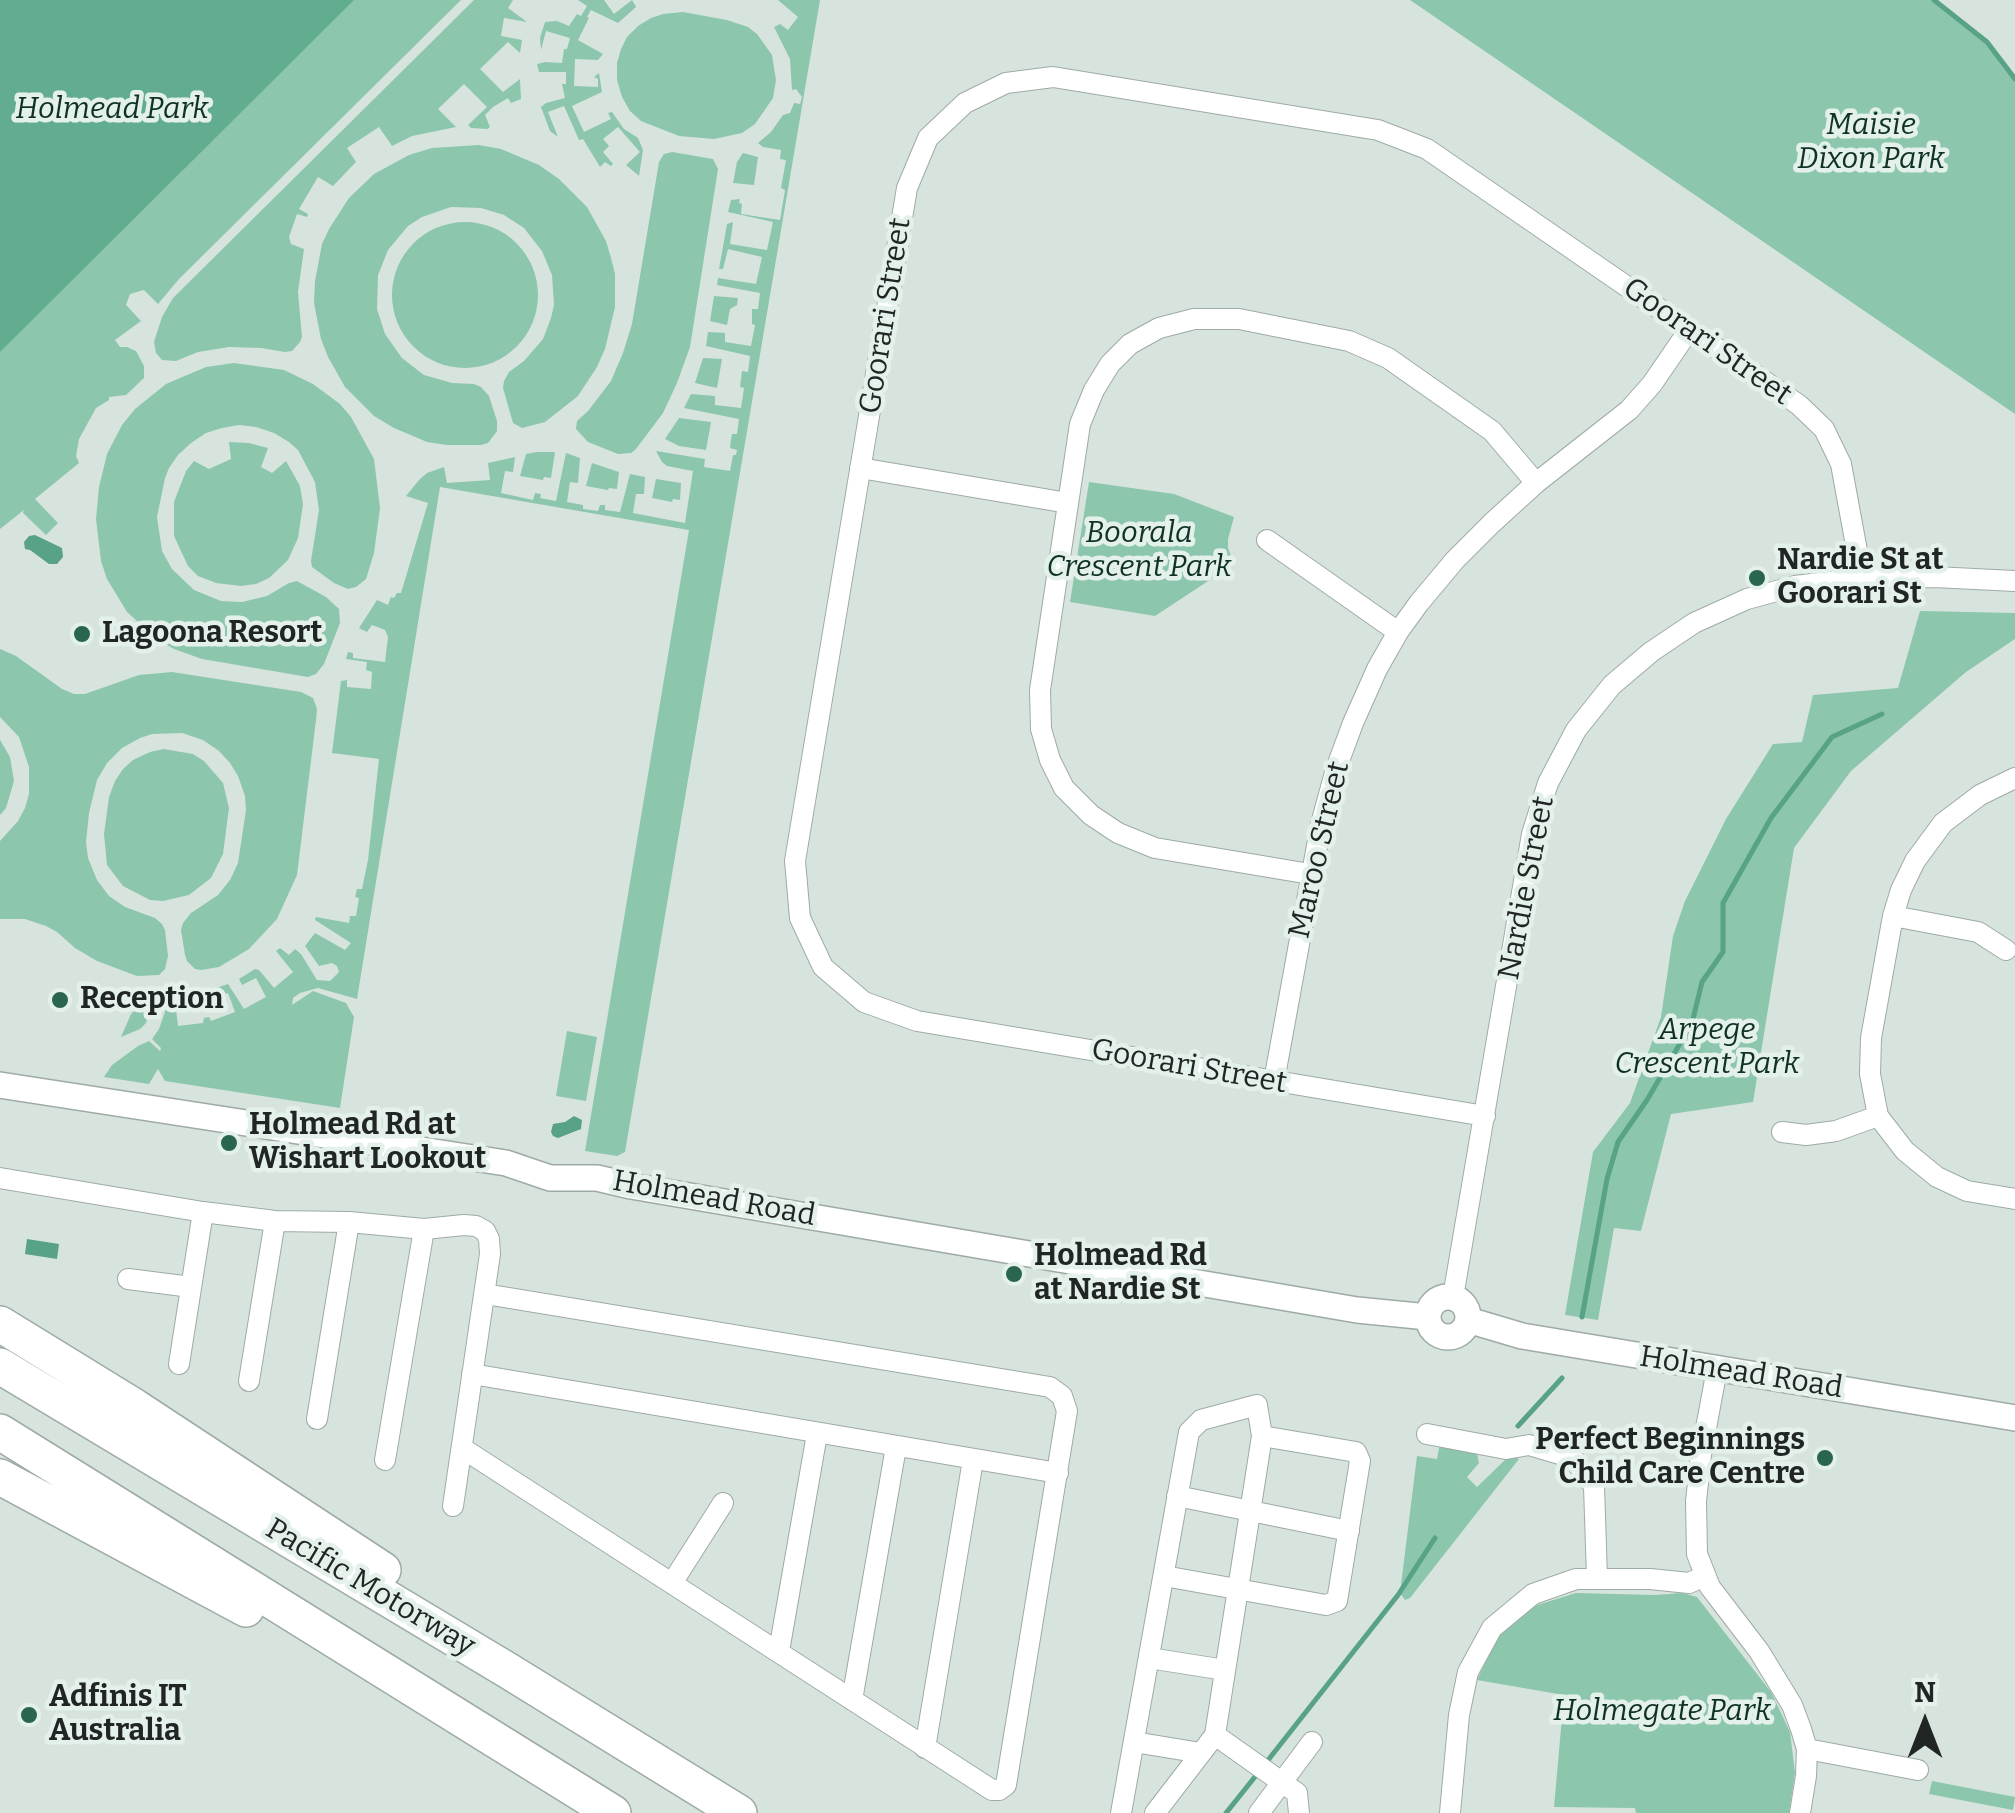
<!DOCTYPE html>
<html>
<head>
<meta charset="utf-8">
<style>
  body { margin:0 }
  #map { position:relative; width:2015px; height:1813px; overflow:hidden; background:#d7e4de; font-family:Bitter,serif }
  canvas { display:block }
  .north { position:absolute; left:1875px; top:1673px; width:100px; height:100px; -webkit-text-stroke:8px #e4f1eb; paint-order:stroke; rotate:0deg; font-size:28px; font-weight:700; line-height:40px; text-align:center; color:#212624 }
  .north::after { content:''; display:block; margin:auto; width:35px; height:45px; background:#212624; clip-path:polygon(50% 0,100% 100%,50% 72%,0 100%) }
</style>
</head>
<body>
<div id="map">
<canvas width="2015" height="1813"></canvas>
<div class="north">N</div>
</div>
<script>
const ctx = document.querySelector('canvas').getContext('2d');
ctx.lineJoin = 'round';
function fillPath(path, color) { ctx.fillStyle = color; ctx.fill(path, 'evenodd'); }
const poly = rows => new Path2D(rows.map(r => 'M' + r).join(''));
function strokePath(path, color, width, dash) { ctx.strokeStyle = color; ctx.lineWidth = width; ctx.lineCap = dash ? 'butt' : 'round'; ctx.setLineDash(dash || []); ctx.stroke(path); }
function drawText(font, color, halo, rows, align = 'center') {
  ctx.font = font + ' Bitter,serif'; ctx.lineWidth = 9; ctx.setLineDash([]); ctx.textBaseline = 'middle'; ctx.strokeStyle = halo; ctx.fillStyle = color; for (const [text, x, y, turn = 0] of rows) {
    ctx.save(); ctx.translate(x, y); ctx.rotate((+turn || 0) * Math.PI / 180); ctx.textAlign = isNaN(turn) ? turn : align; if (halo) ctx.strokeText(text, 0, 0); ctx.fillText(text, 0, 0); ctx.restore();
  }
}
fillPath(poly([
  [0,0,461,0,179,279,158,304,144,290,130,294,126,305,141,321,115,340,120,347,127,347,136,351,144,366,144,378,126,395,109,397,109,400,96,408,79,439,76,456,79,463,35,499,58,523,46,535,23,513,24,510,0,529],
  [474,0,513,0,508,8,527,22,504,18,501,36,522,40,520,53,508,42,480,69,503,92,520,79,521,99,511,103,508,98,493,107,485,115,490,127,487,129,471,128,468,125,487,107,464,84,438,109,456,127,412,136,392,146,379,127,347,148,356,162,333,186,318,177,299,209,308,214,307,217,297,214,289,237,291,244,304,249,298,292,302,337,300,342,292,351,285,352,261,348,229,347,198,352,176,361,162,360,156,353,154,342,162,317,173,298],
  [578,0,604,0,614,14,632,0,636,7,618,23,591,10,587,17,589,18,578,40,603,54,598,60,575,59,574,86,598,87,598,79,594,77,599,73,602,92,572,106,584,132,611,119,608,113,612,112,624,129,638,138,643,150,639,176,626,165,640,152,618,127,603,139,609,146,603,152,613,164,611,166,605,162,600,167,583,139,579,140,564,106,548,112,558,137,550,131,541,107,546,103,565,98,562,84,566,84,566,72,539,72,537,64,545,62,562,63,564,49,567,49,570,38,546,31,541,50,540,38,545,22,557,21,569,26,577,14,581,16,587,6],
  [778,0,820,0,625,1152,617,1156,585,1151,689,530,440,487,357,999,318,988,300,993,293,998,292,1005,313,991,346,1003,354,1017,340,1108,165,1081,158,1069,149,1084,104,1077,112,1065,138,1046,149,1041,160,1051,161,1048,152,1039,159,1029,169,1000,175,1000,178,1026,203,1023,204,1018,209,1017,211,1021,235,1012,228,993,212,997,210,990,228,984,244,1009,266,997,256,978,242,985,239,979,255,969,259,970,274,988,293,972,276,951,280,948,289,955,295,949,301,954,317,980,330,981,339,972,337,966,332,963,319,966,305,946,315,933,345,950,351,943,315,920,316,917,349,923,350,916,356,916,359,898,355,897,357,889,362,889,368,860,379,759,332,753,341,681,347,680,347,687,371,689,372,672,366,670,367,662,346,659,348,652,353,653,353,658,385,662,388,637,385,630,372,625,367,632,359,628,377,600,388,605,391,597,394,598,397,593,401,593,428,503,406,496,419,480,427,473,444,467,447,483,490,480,488,463,515,457,513,472,505,471,501,493,533,500,535,493,541,494,540,498,556,501,566,453,580,458,578,483,570,482,567,502,583,505,583,509,598,511,600,505,605,505,605,510,620,512,630,474,645,477,644,494,636,494,633,513,685,523,693,471,667,466,662,462,656,451,705,459,704,467,730,471,733,455,736,455,737,450,730,448,731,439,732,434,737,434,739,419,684,408,691,394,715,396,715,405,741,408,744,388,740,387,742,371,748,372,750,356,706,346,708,332,725,333,725,342,751,346,755,325,752,324,752,309,758,309,760,293,717,285,718,278,756,284,762,257,728,249,723,269,719,269,727,224,733,222,730,244,767,250,773,222,728,212,731,200,740,199,739,203,742,204,741,214,780,220,785,190,781,188,786,160,780,159,781,150,763,147,758,143,771,132,783,115,790,113,794,103,800,104,802,97,796,89,792,90,790,59,774,27,780,24,788,30,798,17],
  [1410,0,1934,0,1987,42,2015,79,2015,414],
  [683,12,727,20,748,27,757,34,772,55,776,80,773,98,755,124,742,133,714,139,679,136,641,121,630,111,622,97,617,80,617,63,621,49,627,37,638,26,651,18,663,14],
  [479,145,501,149,539,165,559,179,587,207,606,241,611,258,615,274,615,307,605,349,597,367,578,396,545,422,522,428,513,423,503,388,504,381,509,372,524,361,543,339,551,318,554,305,552,275,542,251,524,228,504,215,481,208,451,207,422,217,408,226,388,250,378,275,377,309,385,334,402,358,424,375,452,383,474,384,481,387,489,396,497,421,497,431,488,443,481,445,447,445,427,442,394,428,374,416,345,387,328,357,321,339,314,303,315,281,322,244,329,229,349,198,374,174,409,155,432,148],
  [672,152,713,159,718,169,690,347,677,383,663,413,636,449,631,453,618,454,588,442,576,429,577,421,588,411,611,381,623,353,632,324,659,162,664,154],
  [743,153,758,157,754,185,733,183,737,162],
  '392 295a73 73 0 1 1 146 0a73 73 0 1 1-146 0Z',
  [714,296,738,298,737,305,730,309,727,325,710,321],
  [703,358,722,359,717,388,695,383],
  [234,363,284,370,313,384,340,404,351,417,374,459,380,508,374,553,366,579,356,587,348,589,334,583,312,567,311,561,319,510,315,482,298,450,289,442,274,433,256,427,239,425,222,428,206,433,191,443,178,455,169,468,165,478,157,517,162,551,172,569,194,590,221,601,242,602,267,596,289,583,297,581,326,597,339,609,340,623,324,664,316,674,308,677,202,659,174,649,157,639,127,612,107,579,101,561,96,519,99,487,107,454,122,425,135,409,166,384,206,367],
  [679,418,711,422,706,450,679,446,665,439],
  [229,442,249,443,268,448,261,467,272,473,286,461,300,486,303,504,298,538,288,560,269,578,256,584,241,586,216,583,198,576,188,566,174,536,174,502,186,471,194,461,209,469,231,459],
  [537,452,555,452,551,478,544,477,543,480,520,476,526,454],
  [592,463,619,472,617,489,609,488,608,490,586,486],
  [656,479,681,483,680,500,673,499,672,502,652,498],
  [1089,482,1174,494,1234,517,1228,539,1228,548,1234,564,1155,616,1070,602],
  [1920,611,2015,613,2015,639,1966,672,1851,771,1794,848,1753,1102,1671,1114,1641,1231,1614,1228,1598,1320,1565,1315,1593,1152,1630,1103,1661,1017,1673,936,1685,901,1726,819,1773,744,1802,742,1813,695,1898,688],
  [0,649,16,656,62,689,74,694,85,694,139,675,172,672,301,692,313,698,317,709,316,720,297,875,277,919,249,949,219,967,201,970,195,969,187,961,185,955,181,930,183,923,191,913,218,895,230,880,238,863,246,810,245,796,238,776,230,763,219,751,203,740,182,733,152,734,140,738,122,748,107,763,97,780,89,813,86,842,88,858,97,880,109,896,125,907,155,918,162,924,165,930,168,956,165,969,159,975,137,976,97,961,75,948,57,932,46,926,25,919,0,919,0,841,18,821,25,808,29,794,29,767,19,737,0,717],
  [0,740,10,757,14,781,6,808,0,815],
  [164,749,193,754,204,761,223,783,229,808,223,854,211,878,189,895,163,901,150,900,123,886,107,865,104,834,109,797,115,781,123,769,133,760,150,752],
  [144,1002,147,1003,149,1009,146,1023,140,1029,121,1037,131,1014],
  [567,1031,597,1037,586,1101,556,1096],
  [1440,1443,1477,1454,1479,1463,1467,1477,1477,1487,1507,1458,1511,1456,1519,1459,1410,1598,1405,1600,1400,1593,1417,1456,1437,1459],
  [1576,1593,1655,1595,1682,1593,1697,1597,1771,1692,1790,1732,1795,1773,1789,1813,1636,1813,1635,1808,1554,1807,1564,1695,1477,1680,1498,1635,1537,1605],
  [1932,1781,2015,1797,2013,1810,1929,1794]
]), '#8cc6ad');
fillPath(poly([
  [0,0,354,0,0,352]
]), '#62ad8f');
fillPath(poly([
  [35,535,62,548,63,557,57,564,49,564,30,550,25,549,24,542,29,536],
  [574,1116,582,1120,581,1129,558,1138,553,1136,551,1132,553,1124,565,1122],
  [27,1239,59,1244,57,1259,25,1254]
]), '#58a285');
strokePath(poly([
  [1934,0,1987,42,2015,79],
  [1582,1317,1607,1179,1618,1142,1647,1100,1692,1023,1702,982,1723,952,1723,903,1771,818,1832,737,1882,714],
  [1518,1426,1562,1378],
  [1265,1764,1398,1595,1435,1538],
  [1226,1813,1258,1773]
]), '#58a285', 5);
const minor = poly([
  [860,468,1068,503],
  [1267,540,1398,632],
  [2015,778,1980,795,1943,823,1915,861,1901,890,1893,916,1871,1038,1870,1074,1878,1116,1905,1151,1937,1177,1967,1191,2015,1199],
  [1310,874,1155,848,1118,833,1091,815,1064,788,1050,760,1041,729,1040,690,1080,424,1094,390,1110,364,1130,344,1159,328,1194,319,1239,319,1349,341,1388,358,1492,431,1536,483],
  [1893,916,1978,932,2006,950],
  [1274,1081,1321,824,1336,769,1353,723,1377,669,1398,632,1419,603,1455,560,1492,523,1536,483,1629,410,1652,384,1689,330],
  [1485,1116,917,1021,864,1002,823,967,800,918,795,861,907,188,928,138,965,103,1006,83,1053,77,1378,130,1427,149,1799,405,1824,429,1841,464,1862,578],
  [1782,1132,1806,1135,1836,1131,1878,1116],
  [0,1178,203,1212,275,1221,349,1222,424,1229,464,1225,476,1226,485,1231,489,1239,490,1254,453,1506],
  [128,1279,191,1287],
  [1453,1297,1532,834,1548,783,1576,730,1612,685,1651,652,1694,623,1747,599,1795,586,1862,578,1934,577,2015,581],
  [179,1364,203,1212],
  [1717,1369,1701,1455,1696,1501,1697,1554,1710,1587,1759,1651,1792,1705,1801,1729,1807,1749,1806,1776,1800,1813],
  [472,1374,1058,1473],
  [249,1381,275,1221],
  [317,1419,349,1222],
  [1427,1434,1506,1449,1529,1445,1573,1458,1594,1486,1597,1578],
  [462,1448,992,1790,999,1790,1006,1785,1067,1411,1062,1396,1050,1387,485,1294],
  [385,1460,424,1229],
  [1177,1496,1349,1531],
  [1164,1576,1326,1605,1337,1601,1360,1461,1356,1452,1262,1436],
  [672,1583,723,1503],
  [779,1651,817,1434],
  [1149,1658,1225,1670],
  [852,1700,896,1447],
  [1215,1735,1297,1793,1299,1813],
  [1134,1742,1201,1753],
  [925,1748,973,1460],
  [1807,1749,1918,1770],
  [1121,1813,1189,1432,1201,1420,1257,1405,1262,1436,1215,1735,1155,1813],
  [1259,1813,1312,1742],
  [1450,1813,1459,1715,1468,1672,1492,1628,1533,1594,1576,1579,1650,1579,1689,1583,1705,1576]
]);
const tertiary = poly([
  [0,1085,506,1163,550,1178,597,1178,631,1186,1357,1310,1428,1317],
  '1428 1317a20 20 0 1 1 40 0a20 20 0 1 1-40 0Z',
  [1468,1320,1522,1336,2015,1418]
]);
const motorway = poly([
  [0,1324,135,1407,383,1570],
  [0,1366,507,1670,739,1813],
  [0,1432,613,1813],
  [0,1477,246,1609]
]);
strokePath(minor, '#9eaba5', 22);
strokePath(tertiary, '#9eaba5', 28);
strokePath(motorway, '#9eaba5', 38);
strokePath(minor, '#fff', 20);
strokePath(tertiary, '#fff', 25);
strokePath(motorway, '#fff', 35);
for (const [x, y, r, color] of [
  [1757,578,10,"#29654f"],
  [82,634,10,"#29654f"],
  [60,1000,10,"#29654f"],
  [229,1143,10,"#29654f"],
  [1014,1274,10,"#29654f"],
  [1825,1458,10,"#29654f"],
  [29,1715,10,"#29654f"]
]) { const dot = new Path2D(); dot.arc(x, y, r, 0, 2 * Math.PI); ctx.fillStyle = color; ctx.fill(dot); strokePath(dot, '#e4f1eb', 4); }
drawText('italic 30px', '#0f3225', '#e4f1eb', [
  ["Holmead Park",112,110],
  ["Maisie",1871,126],
  ["Dixon Park",1871,160],
  ["Boorala",1139,534],
  ["Crescent Park",1139,568],
  ["Arpege",1707,1031],
  ["Crescent Park",1707,1065],
  ["Holmegate Park",1662,1712]
]);
drawText('30px', '#212624', '#e4f1eb', [
  ["Goorari Street",886,316,-81],
  ["Goorari Street",1707,342,35],
  ["Maroo Street",1320,850,-77],
  ["Nardie Street",1527,888,-79],
  ["Goorari Street",1189,1067,10],
  ["Holmead Road",714,1199,10],
  ["Holmead Road",1741,1373,9],
  ["Pacific Motorway",370,1588,31]
]);
drawText('bold 30px', '#212624', '#e4f1eb', [
  ["Nardie St at",1777,561],
  ["Goorari St",1777,595],
  ["Lagoona Resort",102,634],
  ["Reception",80,1000],
  ["Holmead Rd at",249,1126],
  ["Wishart Lookout",249,1160],
  ["Holmead Rd",1034,1257],
  ["at Nardie St",1034,1291],
  ["Perfect Beginnings",1805,1441,"right"],
  ["Child Care Centre",1805,1475,"right"],
  ["Adfinis IT",49,1698],
  ["Australia",49,1732]
], 'left');
</script>
</body>
</html>
